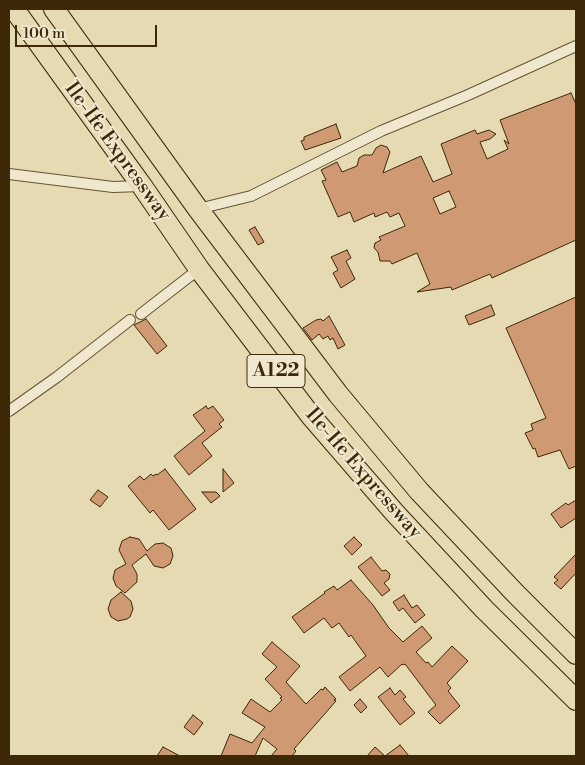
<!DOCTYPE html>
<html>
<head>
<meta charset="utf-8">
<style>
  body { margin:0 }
  #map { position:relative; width:585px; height:765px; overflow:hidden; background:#e6dab3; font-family:"Libre Bodoni",serif }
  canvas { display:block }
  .frame { position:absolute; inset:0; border:10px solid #3d2807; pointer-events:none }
  .scale { position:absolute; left:15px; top:25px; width:142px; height:22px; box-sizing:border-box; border:2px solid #3d2807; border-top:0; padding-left:6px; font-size:15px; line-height:18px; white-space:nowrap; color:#3d2807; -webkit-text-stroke:4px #efe7ce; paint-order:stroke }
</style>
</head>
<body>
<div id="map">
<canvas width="585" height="765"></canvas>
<div class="frame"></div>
<div class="scale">100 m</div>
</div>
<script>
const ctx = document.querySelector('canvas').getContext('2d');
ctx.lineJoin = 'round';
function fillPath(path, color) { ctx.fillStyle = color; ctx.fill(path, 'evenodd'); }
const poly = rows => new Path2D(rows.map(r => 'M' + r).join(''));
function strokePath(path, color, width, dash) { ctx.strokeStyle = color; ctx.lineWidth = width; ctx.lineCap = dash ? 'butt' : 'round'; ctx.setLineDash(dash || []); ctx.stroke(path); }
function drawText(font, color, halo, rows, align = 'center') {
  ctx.font = font + ' "Libre Bodoni",serif'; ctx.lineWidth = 4.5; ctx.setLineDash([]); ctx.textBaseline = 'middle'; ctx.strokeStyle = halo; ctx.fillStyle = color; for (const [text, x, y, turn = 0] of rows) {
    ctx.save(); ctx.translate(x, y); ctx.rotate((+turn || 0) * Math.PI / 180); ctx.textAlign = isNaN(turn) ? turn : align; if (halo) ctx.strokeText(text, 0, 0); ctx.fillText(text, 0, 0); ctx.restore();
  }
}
const building = poly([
  [571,93,576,104,576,240,492,278,490,274,452,290,451,287,417,292,430,284,417,253,392,264,390,261,380,261,378,252,374,248,375,243,381,240,379,237,405,226,399,213,390,217,387,212,375,217,374,213,354,222,350,212,338,217,322,181,326,180,321,170,337,162,342,172,357,166,359,158,364,155,372,155,376,148,381,145,387,147,390,152,383,173,421,156,433,182,452,174,441,144,475,130,477,134,489,130,496,134,490,139,480,142,487,159,508,149,504,140,509,144,500,120,571,93],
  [449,191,456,207,440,214,433,198,449,191],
  [336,124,341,138,305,150,301,141,304,140,304,137,336,124],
  [255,227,264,242,258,245,249,230,255,227],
  [347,250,351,258,346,261,355,279,341,288,333,273,338,270,331,257,347,250],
  [576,297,576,466,569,469,560,450,538,457,535,448,533,449,525,433,533,430,531,424,546,418,506,328,576,297],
  [491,305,495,315,469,325,465,316,491,305],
  [329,316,345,345,338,349,333,338,330,340,328,336,323,339,319,334,312,340,303,328,316,320,321,319,323,321,329,316],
  [146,319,167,346,157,354,134,325,146,319],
  [206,406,208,409,213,406,224,420,219,424,222,427,202,443,212,456,189,475,174,456,205,431,193,415,206,406],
  [165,469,196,509,169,530,153,510,150,513,128,486,140,476,144,480,151,474,153,476,156,474,157,475,165,469],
  [223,469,234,483,223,492,223,469],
  [98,490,108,497,100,507,90,500,98,490],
  [202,492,216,492,220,496,211,503,202,492],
  [576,500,576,518,561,528,551,514,566,503,568,505,576,500],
  [130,537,139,539,147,551,155,544,163,543,171,548,173,556,170,564,163,568,154,566,146,554,132,565,137,574,137,582,125,593,116,586,113,578,115,570,126,564,119,550,122,541,130,537],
  [354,537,362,545,352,555,344,546,354,537],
  [576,554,576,573,561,589,554,583,558,580,554,577,576,554],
  [371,557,382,571,386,570,390,574,389,579,384,583,390,590,382,596,358,567,371,557],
  [351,580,373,605,389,628,403,642,422,626,432,638,416,652,426,663,428,662,432,667,452,646,468,661,447,683,451,688,448,691,460,706,440,724,428,712,436,705,405,664,403,665,402,664,388,677,380,667,350,691,339,677,366,656,351,635,349,637,339,623,332,628,324,618,304,633,292,617,325,593,324,592,334,586,337,590,351,580],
  [121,592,131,601,133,609,130,617,127,619,118,621,111,617,108,609,111,600,121,592],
  [404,595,412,608,417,605,425,615,415,623,403,608,399,611,393,602,404,595],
  [272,642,300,666,286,682,306,704,321,689,323,690,325,687,336,699,334,700,336,701,294,749,296,751,292,756,271,756,277,749,263,738,255,756,221,756,230,734,252,743,265,727,242,713,251,699,270,712,282,700,280,698,282,697,265,679,277,667,262,654,272,642],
  [390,688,395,695,400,690,406,697,403,699,415,713,400,725,378,697,390,688],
  [360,699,367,707,361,713,354,705,360,699],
  [193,715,203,723,194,735,184,727,193,715],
  [400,745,409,756,367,756,375,747,385,756,400,745],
  [163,747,180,756,157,756,163,747]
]);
fillPath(building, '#cf9974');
strokePath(building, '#3d2807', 1);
const street = poly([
  [9,174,113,187,142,186],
  [198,209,251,196,381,131,468,95,576,46],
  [141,314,199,269],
  [9,411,57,377,130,320]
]);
const highway = poly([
  [14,9,142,186,199,269,311,416,394,512,484,609,576,700],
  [54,9,198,209,338,394,419,491,515,593,576,654]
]);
strokePath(street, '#675432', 12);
strokePath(highway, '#3d2807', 22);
strokePath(street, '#efe7ce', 10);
strokePath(highway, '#e6dab3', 20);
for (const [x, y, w] of [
  [276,371,58]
]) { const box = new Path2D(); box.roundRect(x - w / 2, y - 16.5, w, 33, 4); ctx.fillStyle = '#efe7ce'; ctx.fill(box); strokePath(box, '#3d2807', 1); }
drawText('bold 19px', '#3d2807', null, [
  ["A122",276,371]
]);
drawText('20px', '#3d2807', '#efe7ce', [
  ["Ile-Ife Expressway",117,152,54],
  ["Ile-Ife Expressway",363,474,49]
]);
</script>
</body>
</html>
